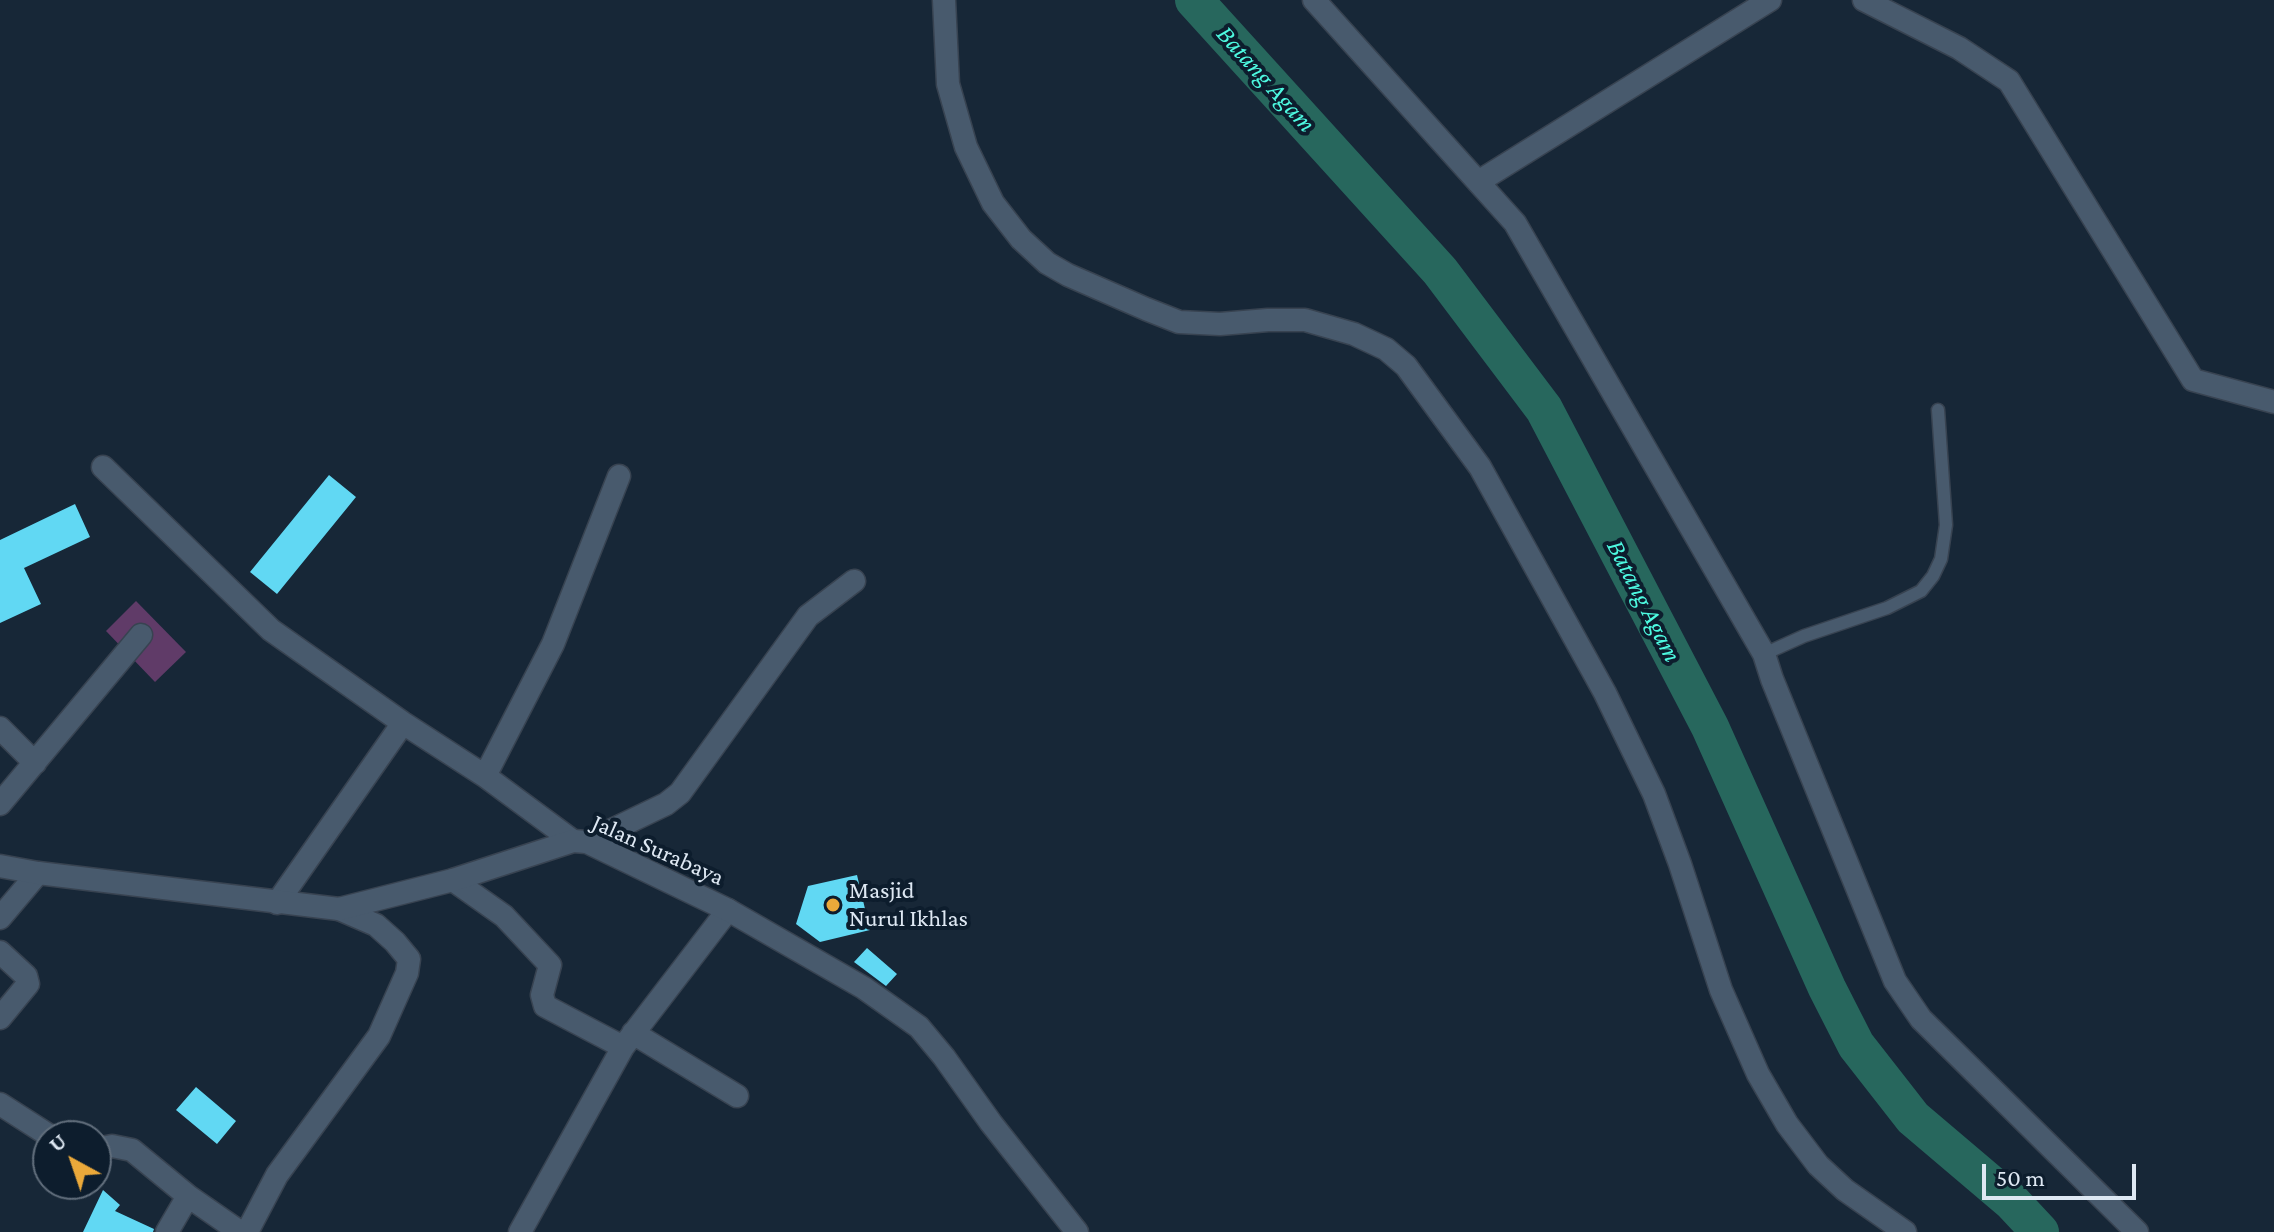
<!DOCTYPE html>
<html>
<head>
<meta charset="utf-8">
<style>
  body { margin:0 }
  #map { position:relative; width:2274px; height:1232px; overflow:hidden; background:#172737; font-family:"Crimson Pro",serif }
  canvas { display:block }
  .north { position:absolute; left:32px; top:1120px; width:80px; height:80px; box-sizing:border-box; background:#0d1d2d; border:2px solid #616e7c; border-radius:50%; rotate:320deg; font-size:22px; font-weight:700; line-height:32px; text-align:center; color:#dee8f3 }
  .north::after { content:''; display:block; margin:auto; width:28px; height:36px; background:#eba93a; clip-path:polygon(50% 0,100% 100%,50% 72%,0 100%) }
  .scale { position:absolute; left:1982px; top:1164px; width:154px; height:36px; box-sizing:border-box; border:4px solid #dee8f3; border-top:0; padding-left:10px; font-size:24px; line-height:28px; white-space:nowrap; color:#dee8f3; -webkit-text-stroke:6px #0d1d2d; paint-order:stroke }
</style>
</head>
<body>
<div id="map">
<canvas width="2274" height="1232"></canvas>
<div class="north">U</div>
<div class="scale">50 m</div>
</div>
<script>
const ctx = document.querySelector('canvas').getContext('2d');
ctx.lineJoin = 'round';
function fillPath(path, color) { ctx.fillStyle = color; ctx.fill(path, 'evenodd'); }
const poly = rows => new Path2D(rows.map(r => 'M' + r).join(''));
function strokePath(path, color, width, dash) { ctx.strokeStyle = color; ctx.lineWidth = width; ctx.lineCap = dash ? 'butt' : 'round'; ctx.setLineDash(dash || []); ctx.stroke(path); }
function drawText(font, color, halo, rows, align = 'center') {
  ctx.font = font + ' "Crimson Pro",serif'; ctx.lineWidth = 8; ctx.setLineDash([]); ctx.textBaseline = 'middle'; ctx.strokeStyle = halo; ctx.fillStyle = color; for (const [text, x, y, turn = 0] of rows) {
    ctx.save(); ctx.translate(x, y); ctx.rotate((+turn || 0) * Math.PI / 180); ctx.textAlign = isNaN(turn) ? turn : align; if (halo) ctx.strokeText(text, 0, 0); ctx.fillText(text, 0, 0); ctx.restore();
  }
}
fillPath(poly([
  [136,601,186,652,155,682,106,631]
]), '#603b68');
strokePath(poly([
  [1194,0,1440,271,1544,409,1710,727,1827,988,1856,1045,1913,1118,2012,1202,2040,1232]
]), '#27675d', 38);
fillPath(poly([
  [329,475,356,497,277,594,250,572],
  [75,504,90,537,24,568,41,604,0,623,0,540],
  [857,875,870,930,820,942,796,924,808,886],
  [867,948,897,974,886,986,854,962],
  [196,1087,236,1121,217,1144,176,1110],
  [103,1190,120,1205,115,1211,154,1229,153,1232,83,1232]
]), '#61d8f3');
const service = poly([
  [1764,654,1804,636,1887,608,1921,591,1933,576,1941,559,1946,525,1938,410]
]);
const minor = poly([
  [944,0,948,84,966,147,993,203,1021,239,1047,263,1068,275,1146,309,1179,322,1220,324,1268,320,1305,320,1354,334,1386,349,1406,366,1480,467,1605,693,1654,794,1680,864,1721,990,1758,1074,1787,1124,1818,1165,1845,1190,1905,1232],
  [1314,0,1515,223,1764,654,1772,679,1895,981,1921,1019,2137,1232],
  [1864,0,1959,48,2009,81,2193,380,2274,402],
  [1478,182,1770,0],
  [103,467,271,630,403,723,485,776,573,841],
  [0,728,35,763],
  [485,776,553,644,619,476],
  [0,804,141,635],
  [587,842,666,804,680,793,808,616,854,581],
  [453,880,504,916,550,965,542,995,545,1006,623,1047],
  [277,903,403,723],
  [0,918,38,873],
  [0,952,26,976,28,984,0,1018],
  [633,1033,737,1096],
  [0,1104,50,1136],
  [96,1149,112,1146,132,1150,188,1196],
  [167,1232,188,1196,240,1232],
  [247,1232,277,1175,379,1036,407,973,409,959,395,942,376,925,339,909],
  [520,1232,623,1047,728,910]
]);
const tertiary = poly([
  [0,866,38,873,339,909,453,880,573,841,587,842,728,910,864,988,919,1027,944,1057,991,1123,1077,1232]
]);
strokePath(service, '#384351', 15);
strokePath(minor, '#384351', 25);
strokePath(tertiary, '#384351', 25);
strokePath(service, '#485a6d', 12);
strokePath(minor, '#485a6d', 22);
strokePath(tertiary, '#485a6d', 22);
for (const [x, y, r, color] of [
  [833,905,8,"#eba93a"]
]) { const dot = new Path2D(); dot.arc(x, y, r, 0, 2 * Math.PI); ctx.fillStyle = color; ctx.fill(dot); strokePath(dot, '#0d1d2d', 3); }
drawText('24px', '#dee8f3', '#0d1d2d', [
  ["Jalan Surabaya",658,850,24]
]);
drawText('24px', '#dee8f3', '#0d1d2d', [
  ["Masjid",849,891],
  ["Nurul Ikhlas",849,919]
], 'left');
drawText('italic 26px', '#4df9e0', '#0d1d2d', [
  ["Batang Agam",1266,79,48],
  ["Batang Agam",1644,601,63]
]);
</script>
</body>
</html>
